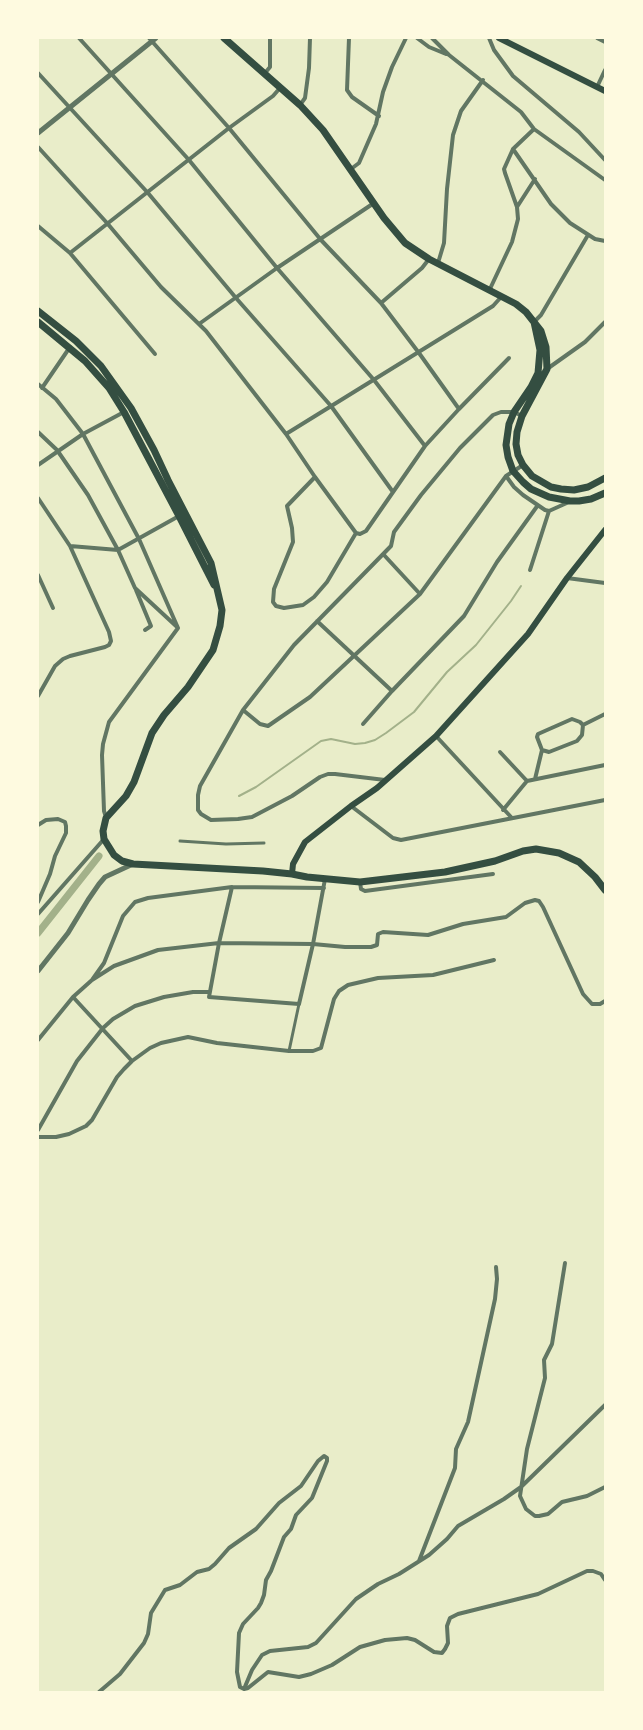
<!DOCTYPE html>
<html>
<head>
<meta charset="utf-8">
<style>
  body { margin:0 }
  #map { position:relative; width:643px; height:1730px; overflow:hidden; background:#e9edc9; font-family:"Fira Sans",sans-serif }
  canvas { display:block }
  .frame { position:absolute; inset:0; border:39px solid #fefae0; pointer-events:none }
</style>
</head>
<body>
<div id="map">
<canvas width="643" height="1730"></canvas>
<div class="frame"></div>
</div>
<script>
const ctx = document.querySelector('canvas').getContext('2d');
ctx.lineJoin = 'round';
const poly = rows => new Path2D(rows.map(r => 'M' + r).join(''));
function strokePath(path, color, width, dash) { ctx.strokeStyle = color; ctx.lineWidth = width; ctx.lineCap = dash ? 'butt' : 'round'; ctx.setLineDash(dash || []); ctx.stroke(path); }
strokePath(poly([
  [239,796,256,787,321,741,331,739,355,744,365,743,375,740,386,733,414,712,447,672,476,645,511,601,521,586]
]), '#a3b18a', 2);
strokePath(poly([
  [38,933,99,856]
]), '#a3b18a', 7);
strokePath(poly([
  [180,841,226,844,264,843],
  [289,1051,299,1004]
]), '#617663', 3);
strokePath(poly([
  [79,38,189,160,277,268,374,380,425,446],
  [149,38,229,128,321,240,381,303,419,353,459,409],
  [349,38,347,90,352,97,379,116],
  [417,38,429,47,446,54],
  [432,38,449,55,521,112,534,129,605,180],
  [489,38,494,50,513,76,579,132,605,160],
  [597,38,605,42],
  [38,73,148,193,236,298,331,406,393,492],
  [265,73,270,67,270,38],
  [597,87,605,70],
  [300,105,305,98,309,68,310,38],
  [38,147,107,223,161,287,206,331,286,434,315,477,356,533,360,534,366,531,425,446,459,409,509,358],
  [513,149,551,204,570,223,595,239,605,241],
  [351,169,359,163,376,124,383,92,392,67,406,38],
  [517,207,505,173,504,169,513,149,534,129],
  [38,226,70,253,155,354],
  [70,253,229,128,273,96,280,88],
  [438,263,444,243,447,189,453,135,461,111,483,80],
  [489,291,512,242,518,219,517,207,535,179],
  [381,303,422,268,429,259],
  [534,322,541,315,588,235],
  [199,324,277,268,374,203],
  [547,369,585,342,605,322],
  [38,384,56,399,83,434,139,539,178,628],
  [42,388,70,347],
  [38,432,57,450,88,495,118,550,135,588,176,626],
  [286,434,493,306,502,296],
  [38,465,83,434,124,412],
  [506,476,514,487,523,495,545,510,549,511,569,502],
  [315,477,287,506,292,528,293,542,274,589,273,602,276,606,284,608,303,605,314,597,327,582,356,533],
  [38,498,70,546,109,632,111,641,109,645,105,647,70,656,63,659,55,666,38,696],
  [70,546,118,550,179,516],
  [384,555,420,594],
  [530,570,549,511],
  [38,575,53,608],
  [567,578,605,583],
  [136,590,151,626,145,630],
  [317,621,392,691],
  [243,710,260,724,268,726,310,697,420,594,506,476,523,465],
  [363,724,392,691,464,616,497,562,538,505],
  [583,725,605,714],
  [436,736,511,817],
  [500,752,527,781],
  [535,779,542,750,537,737,538,734,572,719,580,722,583,725,582,735,577,741,549,752,542,750],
  [385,780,335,774,328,774,320,777,292,796,252,817,238,819,211,820,201,814,198,810,198,795,200,786,243,710,294,645,391,546,394,532,421,495,460,448,493,415,501,412,514,412,522,416],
  [351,806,393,838,401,840,605,800],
  [503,810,527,781,605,765],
  [106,817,104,811,102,755,103,744,109,722,178,628],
  [38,825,46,820,58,819,65,822,66,826,66,833,55,856,50,874,38,902],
  [360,882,361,889,365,891,493,874],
  [232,887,219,943,209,997,299,1004,313,944,325,879],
  [38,914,104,839],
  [92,980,114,966,158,950,219,943,313,944,345,947,371,947,377,945,378,934,383,932,428,935,463,924,506,917,525,903,535,900,539,901,543,907,583,994,592,1004,600,1004,605,1001],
  [73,997,132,1061],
  [38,1040,73,997,92,980,104,963,123,916,135,902,148,898,232,887,324,888],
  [38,1130,77,1061,103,1028,113,1019,135,1006,164,997,193,992,210,992],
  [38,1137,56,1137,69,1134,86,1126,92,1120,117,1077,124,1069,132,1061,150,1048,161,1043,188,1037,217,1043,289,1051,313,1051,321,1048,334,999,339,991,348,985,378,978,433,975,494,960],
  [565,1263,552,1344,544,1360,545,1378,527,1449,520,1496,526,1509,535,1516,539,1516,548,1514,562,1502,587,1496,605,1487],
  [419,1561,455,1468,456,1449,468,1422,495,1299,497,1279,496,1267],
  [244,1689,252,1670,262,1655,270,1651,308,1647,316,1643,356,1599,378,1584,399,1574,429,1555,447,1539,458,1526,504,1499,521,1487,605,1405],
  [99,1692,120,1674,144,1643,148,1634,151,1613,165,1590,180,1585,197,1572,209,1569,215,1564,229,1548,256,1529,279,1503,301,1486,318,1461,324,1456,327,1458,327,1461,312,1498,296,1515,291,1529,284,1537,271,1571,266,1580,264,1595,261,1603,258,1608,243,1624,239,1633,237,1672,240,1687,244,1689,248,1688,268,1672,299,1677,311,1674,332,1665,360,1647,385,1640,407,1638,415,1640,434,1652,442,1653,445,1649,448,1643,447,1626,450,1618,458,1614,538,1594,587,1571,593,1571,601,1574,605,1580]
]), '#617663', 4);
strokePath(poly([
  [38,133,156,38],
  [38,971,68,933,88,900,99,884,105,877,133,864]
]), '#617663', 5);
strokePath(poly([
  [499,38,605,91],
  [292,874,293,864,305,842,351,806,377,788,436,736,528,634,567,578,605,530]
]), '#344e41', 6);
strokePath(poly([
  [224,38,300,105,323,130,384,218,405,243,429,259,516,304,526,312,541,331,546,347,547,369,522,416,517,432,516,444,518,455,523,465,532,476,551,487,561,489,574,490,588,487,605,478],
  [534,322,540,350,538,373,531,387,514,412,509,424,506,445,508,457,513,471,523,482,531,489,549,497,570,501,579,501,591,499,605,493]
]), '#344e41', 7);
strokePath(poly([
  [38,311,76,341,101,366,131,408,154,450,168,480,211,563,222,610,220,626,213,650,188,687,164,715,152,733,134,782,126,796,106,818,103,831,104,839,114,855,122,861,133,864,263,871,292,874,307,877,360,882,445,872,495,861,523,851,536,849,559,853,579,862,595,877,605,890],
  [38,322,85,361,109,388,124,412,179,516,214,585]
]), '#344e41', 7);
</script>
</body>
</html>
